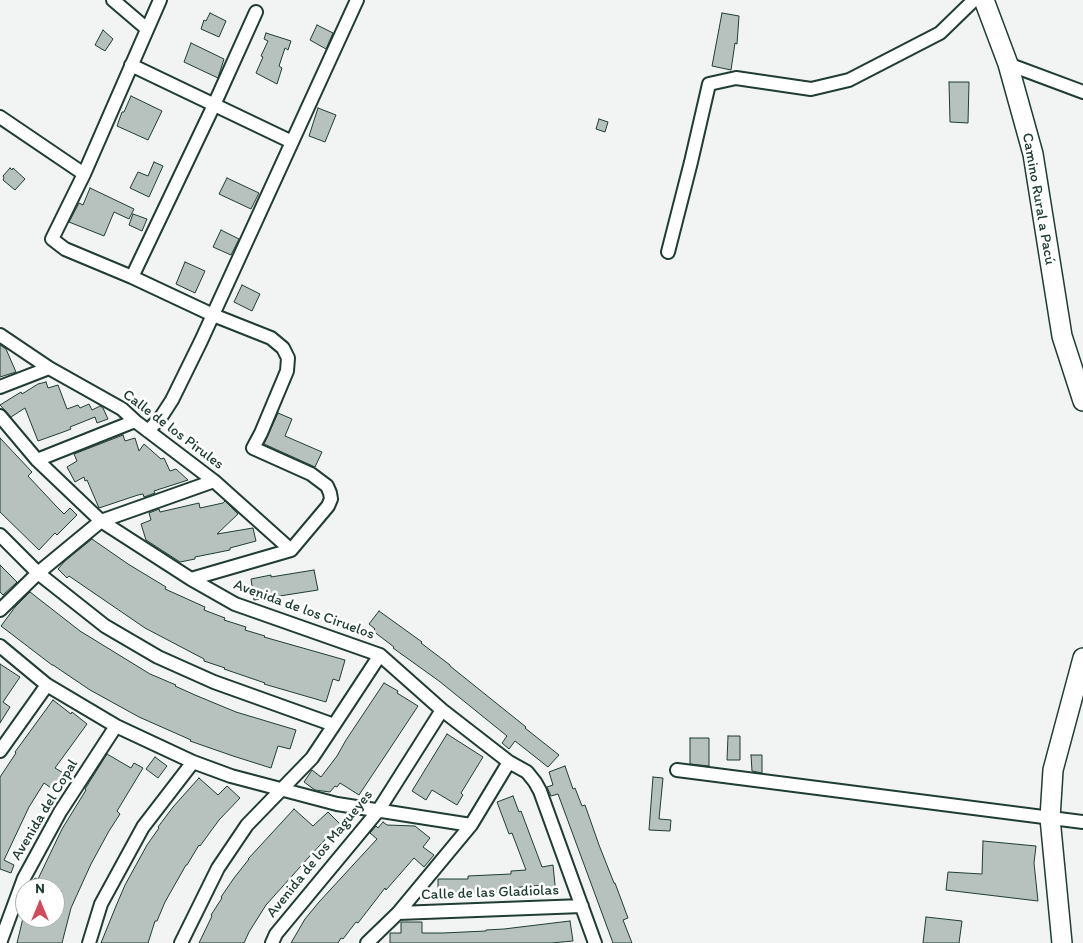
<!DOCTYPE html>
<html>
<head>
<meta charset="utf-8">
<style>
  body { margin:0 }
  #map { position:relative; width:1083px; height:943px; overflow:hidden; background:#f2f3f3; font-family:Itim,sans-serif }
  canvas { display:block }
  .north { position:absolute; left:15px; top:878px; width:50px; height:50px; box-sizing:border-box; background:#fff; border:1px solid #a5b1ae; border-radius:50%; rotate:0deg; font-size:14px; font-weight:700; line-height:20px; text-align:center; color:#1f3d34 }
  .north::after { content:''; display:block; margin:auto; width:18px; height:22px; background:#d1495b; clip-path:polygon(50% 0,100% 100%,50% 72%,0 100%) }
</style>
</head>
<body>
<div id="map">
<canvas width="1083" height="943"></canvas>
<div class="north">N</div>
</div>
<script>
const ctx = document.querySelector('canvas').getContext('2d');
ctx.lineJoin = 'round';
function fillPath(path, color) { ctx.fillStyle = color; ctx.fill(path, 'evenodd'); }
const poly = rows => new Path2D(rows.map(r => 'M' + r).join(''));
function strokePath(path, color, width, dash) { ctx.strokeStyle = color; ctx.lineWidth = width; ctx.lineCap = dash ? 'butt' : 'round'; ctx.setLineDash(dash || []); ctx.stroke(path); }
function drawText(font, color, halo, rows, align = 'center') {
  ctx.font = font + ' Itim,sans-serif'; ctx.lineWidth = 5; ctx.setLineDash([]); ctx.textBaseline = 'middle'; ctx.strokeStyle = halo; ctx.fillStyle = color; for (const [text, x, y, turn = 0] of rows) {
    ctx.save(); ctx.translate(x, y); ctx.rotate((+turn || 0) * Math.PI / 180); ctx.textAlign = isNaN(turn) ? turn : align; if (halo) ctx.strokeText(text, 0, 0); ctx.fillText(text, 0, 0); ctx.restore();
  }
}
const building = poly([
  [210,13,226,21,219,37,201,29,204,20,206,21,210,13],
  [722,13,739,16,737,44,735,43,731,70,712,66,722,13],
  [317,25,333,33,326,49,310,40,317,25],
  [103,30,113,39,105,51,95,45,103,30],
  [266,33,291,41,288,50,285,48,279,66,282,68,277,84,256,73,263,57,261,56,268,41,264,39,266,33],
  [191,43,224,59,218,78,184,62,191,43],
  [949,82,969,82,968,123,950,122,949,82],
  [131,96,162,111,148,140,117,126,122,112,124,112,131,96],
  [318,108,336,115,325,142,309,136,318,108],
  [599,119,608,122,605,132,596,129,599,119],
  [154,162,163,166,149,197,130,188,138,172,148,176,154,162],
  [10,168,12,170,13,168,25,179,15,190,3,180,4,178,3,176,10,168],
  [227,178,259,193,251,209,219,194,227,178],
  [90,188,134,209,129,219,114,212,104,236,69,222,79,203,83,205,90,188],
  [133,214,147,219,142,231,129,225,133,214],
  [221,230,239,239,231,255,213,247,221,230],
  [185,262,205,271,195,293,176,284,185,262],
  [242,285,260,294,252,311,234,302,242,285],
  [0,345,6,349,16,372,0,377,0,345],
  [46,382,48,388,58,385,67,409,78,405,80,408,89,404,92,410,100,406,103,408,108,419,97,423,95,417,70,427,71,429,66,431,38,441,25,408,11,417,0,405,21,392,22,394,38,384,46,382],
  [278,413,292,419,285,436,322,452,315,467,264,444,278,413],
  [123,435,125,441,135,438,139,451,144,444,161,459,164,458,170,471,176,469,188,480,154,491,155,493,144,497,143,494,138,495,99,508,87,480,85,481,84,477,75,482,67,467,77,461,74,454,123,435],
  [0,438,32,472,28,476,57,507,64,514,70,508,77,515,57,535,55,533,39,550,0,512,0,438],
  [225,501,238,514,217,534,253,528,256,541,230,548,230,550,195,557,195,559,180,562,146,540,141,524,151,520,149,513,159,509,160,512,199,503,200,508,223,503,225,501],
  [92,539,128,564,166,587,165,589,205,607,204,610,225,618,224,620,246,627,245,630,265,636,264,637,345,660,339,681,333,679,326,702,264,684,265,683,224,669,225,668,204,661,204,659,145,628,69,576,67,578,58,569,65,561,92,539],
  [0,565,17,582,3,595,0,592,0,565],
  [314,570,318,590,254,600,251,579,271,575,271,577,314,570],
  [30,592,80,631,150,674,176,685,175,686,195,695,236,712,296,730,290,749,278,746,271,768,233,756,190,741,191,740,139,717,90,690,53,665,52,665,1,626,15,607,30,592],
  [379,611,422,642,421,643,450,665,450,666,526,727,525,728,559,755,548,767,515,741,509,749,502,743,507,736,439,681,393,648,394,647,373,631,375,629,369,624,379,611],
  [0,664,20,677,3,702,10,707,0,723,0,664],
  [384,683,398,691,397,693,418,706,383,759,359,795,340,783,337,787,335,786,330,792,315,790,304,782,312,770,321,777,337,756,346,740,384,683],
  [53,700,71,714,72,712,87,724,55,768,65,774,60,782,54,790,44,783,29,807,4,860,14,865,11,873,0,869,0,777,16,753,15,752,53,700],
  [447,734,483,757,461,793,463,795,457,805,432,790,426,800,412,791,447,734],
  [728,736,740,736,740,760,727,760,728,736],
  [690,738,709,738,709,766,690,764,690,738],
  [107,754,131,768,134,763,143,768,117,811,120,814,109,831,91,864,71,908,62,943,17,943,23,918,55,918,55,888,32,888,35,878,38,879,62,829,86,790,85,789,107,754],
  [751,755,762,755,762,773,752,771,751,755],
  [155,757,167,766,158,778,146,769,155,757],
  [565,766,573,789,575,788,582,806,585,805,599,845,614,883,615,883,628,918,623,920,632,943,613,943,558,794,551,796,547,787,553,785,549,772,565,766],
  [653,777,663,778,659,819,671,820,670,831,649,830,653,777],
  [199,778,218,795,227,786,240,798,219,820,200,846,199,845,187,865,186,865,165,902,157,921,155,921,148,943,101,943,116,906,125,885,147,845,159,828,158,827,173,807,199,778],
  [513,796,519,812,521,811,542,867,553,865,556,895,545,896,544,885,511,888,511,892,467,893,468,896,447,896,447,900,438,900,438,879,468,879,468,876,511,874,511,871,526,870,512,833,509,834,497,802,513,796],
  [294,809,313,826,328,812,341,825,334,833,333,831,309,857,266,905,249,932,244,943,199,943,212,916,211,915,222,898,221,897,234,878,249,859,248,859,294,809],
  [383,822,387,825,415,826,430,838,423,847,434,855,424,867,414,858,386,890,385,888,358,923,356,922,343,939,341,938,338,943,291,943,305,919,319,902,377,839,370,833,376,826,378,828,383,822],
  [983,841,1036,846,1034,863,1038,901,946,890,948,872,982,874,983,841],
  [926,917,962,921,959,943,923,943,926,917],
  [570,921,573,941,551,943,390,943,390,933,401,933,401,922,422,922,422,933,443,933,486,931,486,930,504,929,570,921]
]);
fillPath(building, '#b7c1bd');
strokePath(building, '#1f3d34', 1);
const street = poly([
  [113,0,147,29],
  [160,0,84,174,52,239,65,249,132,277,213,315,271,338,283,348,288,358,287,371,261,433,253,448,311,474,327,486,330,493,331,499,328,506,291,550,191,579],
  [1008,64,1083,92],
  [131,65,292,142],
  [0,117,84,174],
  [668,252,691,162,709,84,736,78,811,89,849,80,940,33,974,0],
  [132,277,214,105,256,12],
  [0,335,49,368,122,409,135,421,214,481,291,550],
  [0,387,49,368],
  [0,416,37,460,101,521,191,579,235,604,380,655,442,710,509,762,527,772,535,782,540,791,595,943],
  [148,431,161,417,172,400,201,341,357,0],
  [37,460,135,421],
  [0,535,38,573,105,626,158,657,214,682,334,725],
  [0,610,38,573,101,521,214,481],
  [0,646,47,685,116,726,193,762,231,776,337,804,471,825],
  [0,751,47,685],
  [677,770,1083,822],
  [398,913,582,906],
  [0,943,24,878,60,812,116,726],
  [89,943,101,904,143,827,193,762],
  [181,943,218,868,247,825,312,758,334,725,380,655],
  [272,943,276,934,378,811,442,710],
  [367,943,398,913,471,825,509,762]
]);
const secondary = poly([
  [984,0,1008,64,1033,154,1062,336,1083,401],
  [1062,943,1050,818,1053,770,1083,658]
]);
strokePath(street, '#1f3d34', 16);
strokePath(secondary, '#1f3d34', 22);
strokePath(street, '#fff', 12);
strokePath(secondary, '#fff', 19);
drawText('15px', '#1f3d34', '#fff', [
  ["Camino Rural a Pacú",1038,199,80],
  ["Calle de los Pirules",173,430,37],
  ["Avenida de los Ciruelos",304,610,20],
  ["Avenida del Copal",45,810,-59],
  ["Avenida de los Magueyes",320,854,-51],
  ["Calle de las Gladiolas",490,893,-2]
]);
</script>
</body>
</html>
